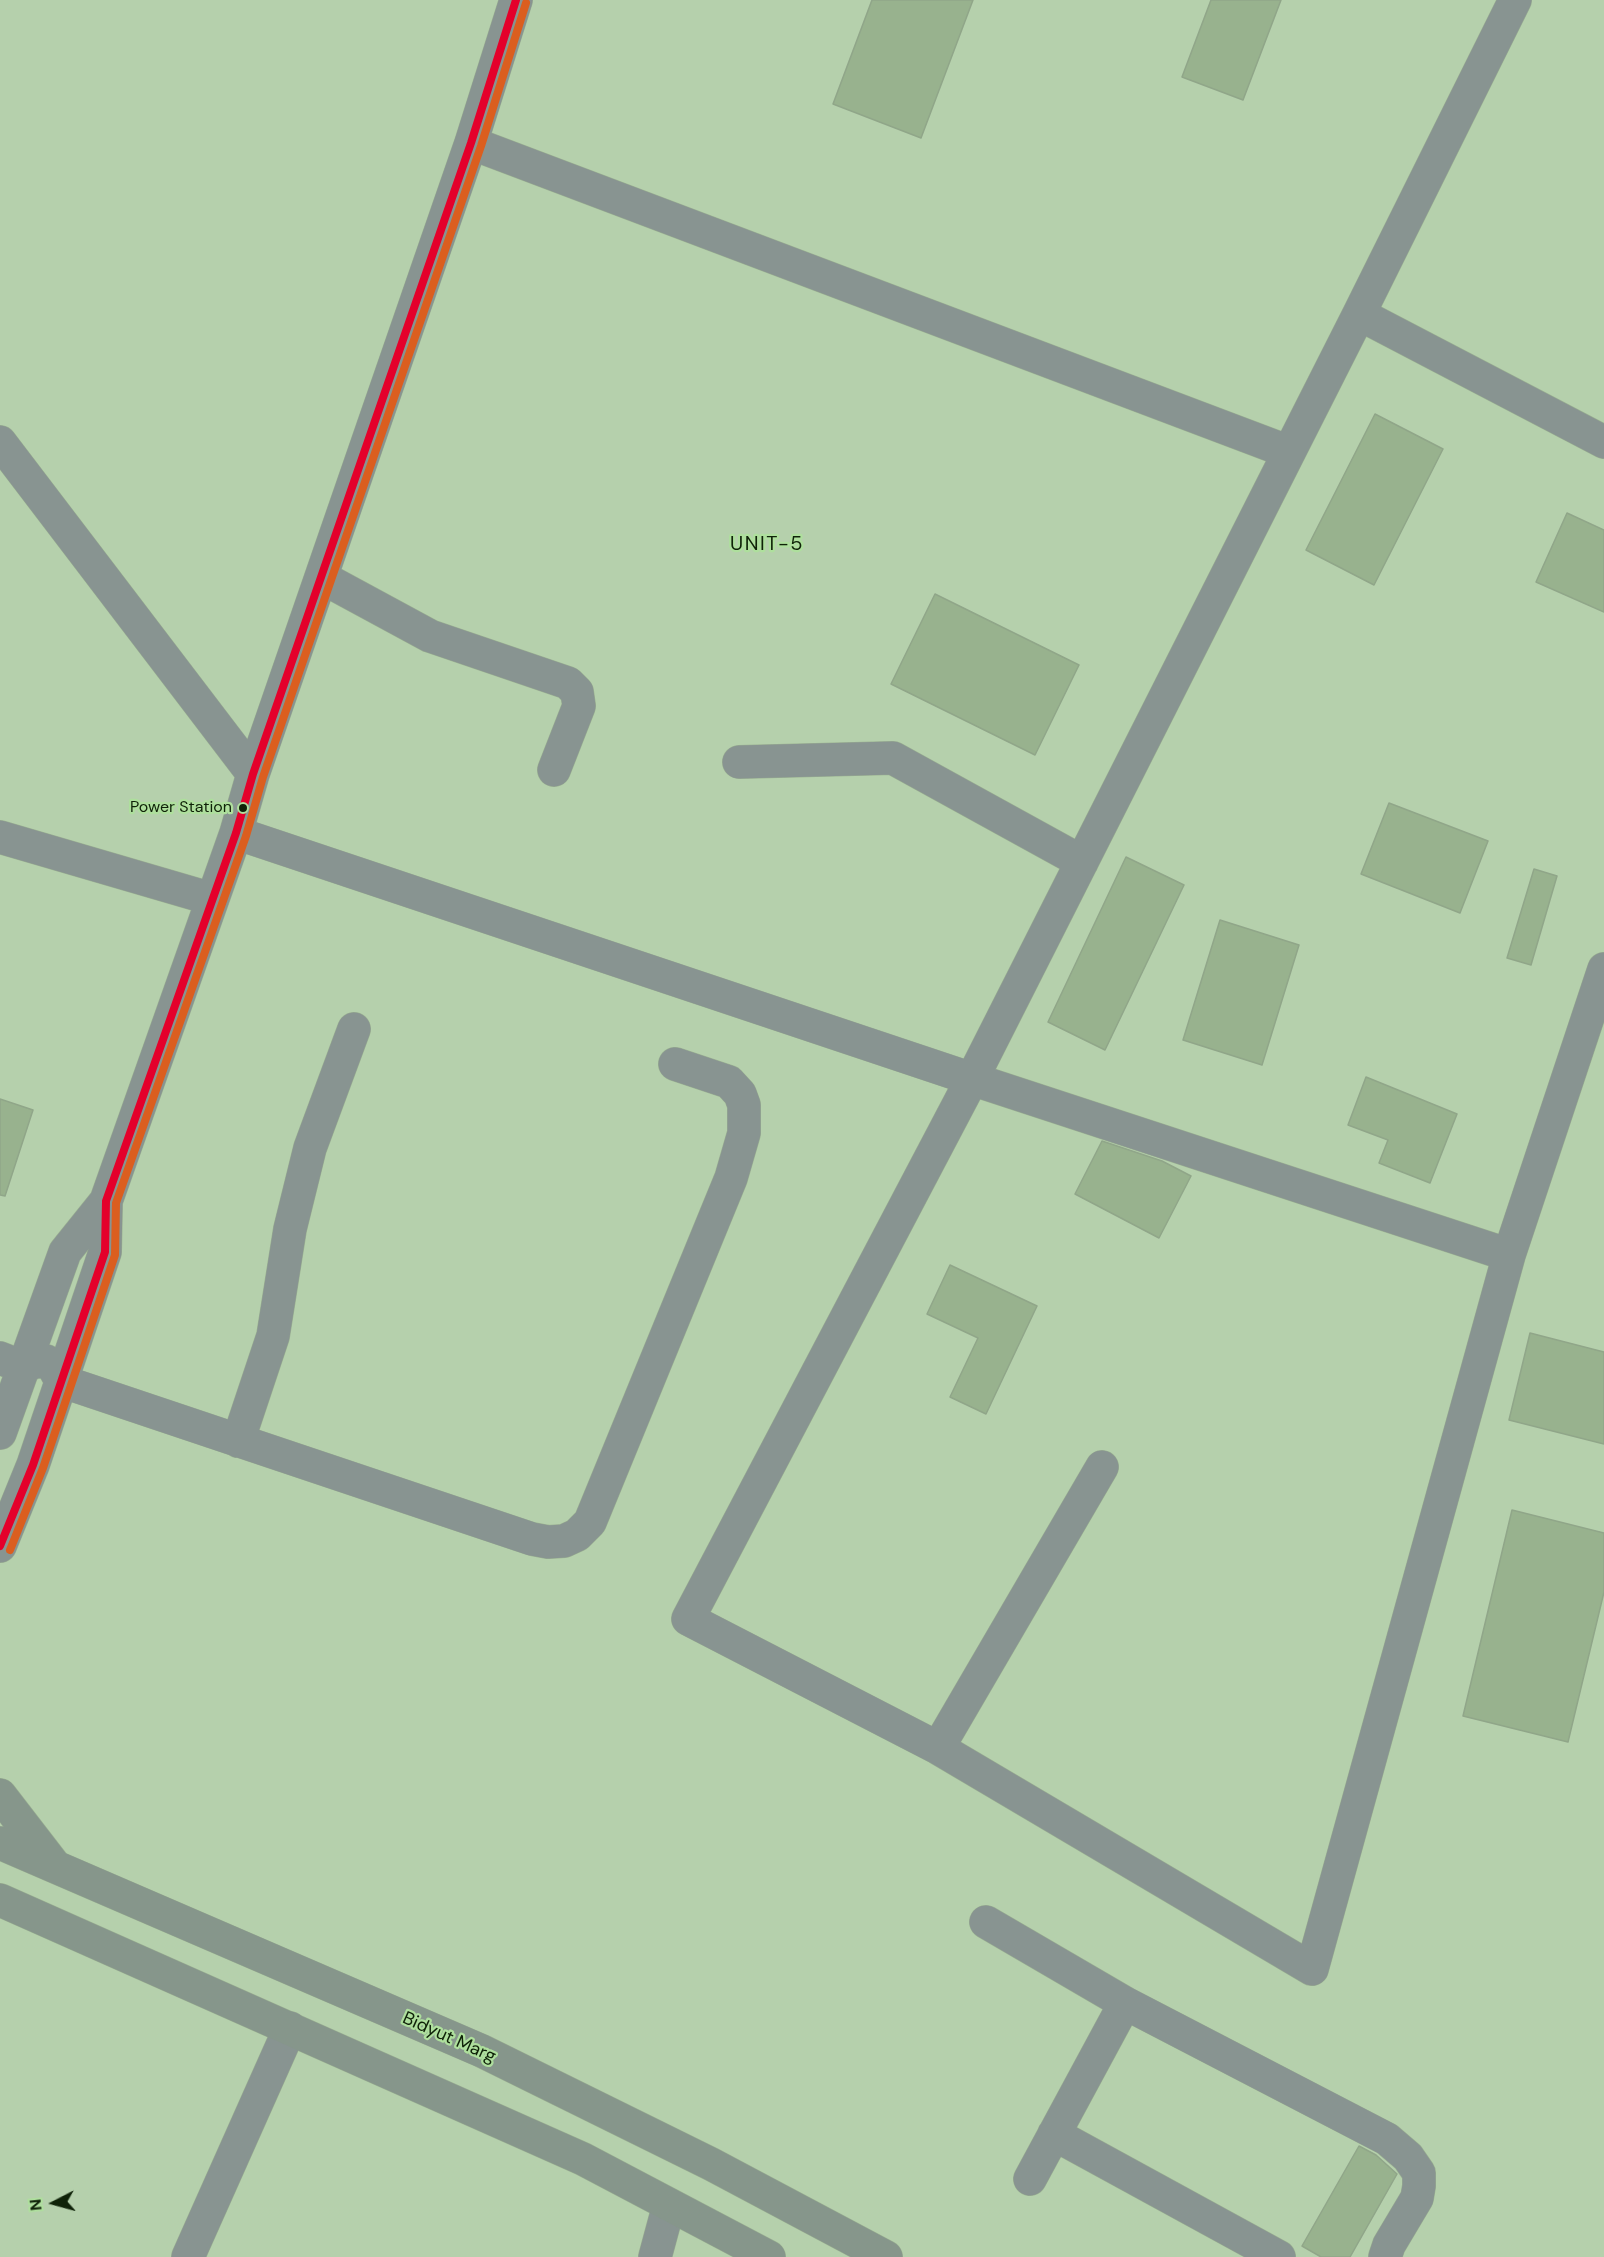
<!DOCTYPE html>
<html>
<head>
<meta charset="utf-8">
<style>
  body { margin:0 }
  #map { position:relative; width:1604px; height:2257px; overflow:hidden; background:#b5d0ac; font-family:"DM Sans",sans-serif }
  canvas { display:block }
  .north { position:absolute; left:24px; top:2173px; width:60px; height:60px; -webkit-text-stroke:4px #aedf9d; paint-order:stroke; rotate:264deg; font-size:16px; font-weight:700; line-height:24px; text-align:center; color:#0f2208 }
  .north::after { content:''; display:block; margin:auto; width:21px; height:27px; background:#0f2208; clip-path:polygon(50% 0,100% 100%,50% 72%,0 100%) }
</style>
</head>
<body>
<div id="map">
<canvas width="1604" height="2257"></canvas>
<div class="north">N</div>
</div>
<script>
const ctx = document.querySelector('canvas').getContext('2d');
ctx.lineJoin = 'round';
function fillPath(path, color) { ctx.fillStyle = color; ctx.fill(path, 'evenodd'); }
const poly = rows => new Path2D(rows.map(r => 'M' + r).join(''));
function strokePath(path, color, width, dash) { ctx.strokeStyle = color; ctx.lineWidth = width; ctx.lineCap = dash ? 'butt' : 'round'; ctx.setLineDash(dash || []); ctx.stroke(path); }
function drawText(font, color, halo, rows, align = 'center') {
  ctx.font = font + ' "DM Sans",sans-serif'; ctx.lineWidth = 4.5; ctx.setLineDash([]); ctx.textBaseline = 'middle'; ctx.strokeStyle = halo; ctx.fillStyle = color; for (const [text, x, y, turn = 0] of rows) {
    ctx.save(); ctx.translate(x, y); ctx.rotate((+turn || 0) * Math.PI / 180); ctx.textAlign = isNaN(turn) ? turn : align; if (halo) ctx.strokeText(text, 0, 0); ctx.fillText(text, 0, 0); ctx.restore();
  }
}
const building = poly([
  [872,0,973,0,921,138,833,104,872,0],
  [1211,0,1281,0,1243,100,1182,77,1211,0],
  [1375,414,1443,449,1374,585,1306,550,1375,414],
  [1567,513,1604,530,1604,612,1536,582,1567,513],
  [935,594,1079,665,1035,755,891,684,935,594],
  [1389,803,1488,841,1460,913,1361,874,1389,803],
  [1126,857,1184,885,1105,1050,1048,1022,1126,857],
  [1534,869,1557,876,1531,965,1507,958,1534,869],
  [1220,920,1299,945,1262,1065,1183,1040,1220,920],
  [1366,1077,1457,1114,1430,1183,1379,1163,1388,1140,1348,1125,1366,1077],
  [0,1099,33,1110,5,1196,0,1195,0,1099],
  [1102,1141,1162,1161,1191,1176,1159,1238,1075,1194,1102,1141],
  [950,1265,1037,1306,986,1414,950,1397,978,1338,927,1314,950,1265],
  [1530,1333,1604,1352,1604,1444,1509,1420,1530,1333],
  [1512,1510,1604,1533,1604,1592,1568,1742,1463,1716,1512,1510],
  [1359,2146,1376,2155,1397,2174,1350,2257,1321,2257,1302,2246,1359,2146]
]);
fillPath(building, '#98b28e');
strokePath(building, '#90a689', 1.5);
const minor = poly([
  [471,143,1289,452],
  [1359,314,1604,442],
  [0,442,253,774],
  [321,577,430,636,568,683,577,692,579,706,554,770],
  [739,762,893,758,1082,862],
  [236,833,972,1079,688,1619,938,1748,1312,1969,1509,1255,1604,969],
  [0,837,212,899],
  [1509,1255,972,1079,1359,314,1515,0],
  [0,1358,23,1367,35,1362,46,1361,54,1368,61,1381,532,1539,548,1542,564,1541,577,1535,590,1522,731,1178,744,1133,744,1105,740,1094,729,1082,675,1064],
  [0,1433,65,1252,106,1201],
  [238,1441,273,1336,290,1229,310,1148,354,1029],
  [0,1546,33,1465,105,1252,106,1201,236,833,253,774,471,143,516,0],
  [938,1748,1102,1467],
  [986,1922,1125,2003,1387,2139,1408,2157,1419,2173,1419,2186,1417,2198,1389,2245,1385,2257],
  [1054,2134,1279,2257],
  [1030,2179,1125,2003],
  [188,2257,290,2028],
  [655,2257,669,2205]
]);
const major = poly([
  [0,1795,54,1865],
  [0,1843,482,2051,711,2164,886,2257],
  [0,1900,583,2159,769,2257]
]);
strokePath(minor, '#99ae91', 34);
strokePath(major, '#99ae91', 34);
strokePath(minor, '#889491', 33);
strokePath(major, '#86968b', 33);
strokePath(poly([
  [0,1546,33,1465,105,1252,106,1201,236,833,253,774,471,143,516,0]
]), '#e4002b', 8);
strokePath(poly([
  [10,1550,43,1468,115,1255,116,1203,246,836,263,777,481,146,526,3]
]), '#db5e1f', 8);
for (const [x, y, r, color] of [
  [243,808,5,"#0f2208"]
]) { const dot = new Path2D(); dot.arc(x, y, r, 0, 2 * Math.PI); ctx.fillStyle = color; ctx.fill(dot); strokePath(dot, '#aedf9d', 2); }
drawText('16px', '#0f2208', '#aedf9d', [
  ["Power Station",232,808]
], 'right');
drawText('18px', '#0f2208', '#aedf9d', [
  ["Bidyut Marg",449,2038,24]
]);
ctx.letterSpacing = '1.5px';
drawText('20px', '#0f2208', '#aedf9d', [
  ["UNIT-5",767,545]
]);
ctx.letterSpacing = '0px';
</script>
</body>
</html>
